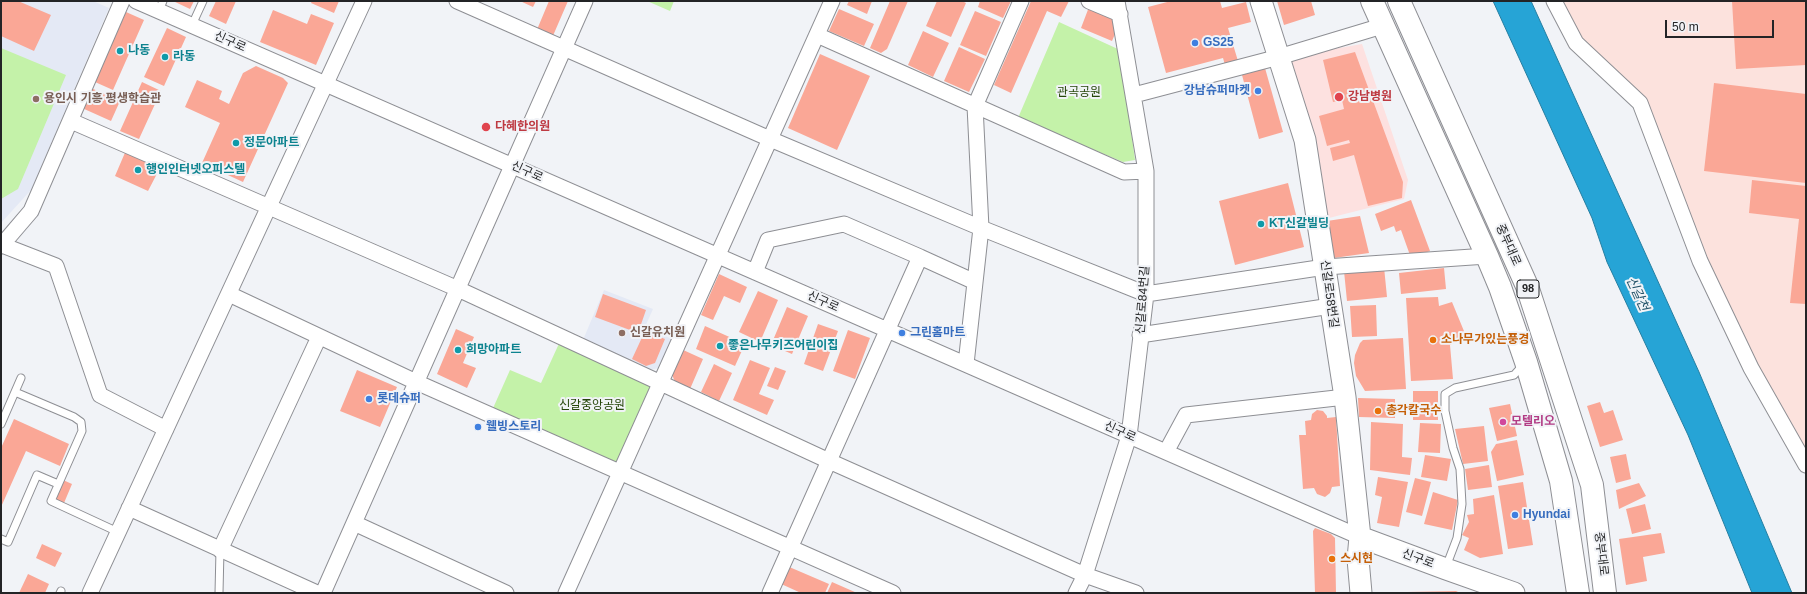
<!DOCTYPE html>
<html>
<head>
<meta charset="utf-8">
<style>
  body { margin:0 }
  #map { position:relative; width:1807px; height:594px; overflow:hidden; background:#f1f3f7; font-family:Helvetica,sans-serif }
  canvas { display:block }
  .frame { position:absolute; inset:0; border:2px solid #232426; pointer-events:none }
  .scale { position:absolute; left:1665px; top:20px; width:109px; height:18px; box-sizing:border-box; border:2px solid #232426; border-top:0; padding-left:5px; font-size:12px; line-height:14px; white-space:nowrap; color:#232426; -webkit-text-stroke:3px #f1f3f7; paint-order:stroke }
</style>
</head>
<body>
<div id="map">
<canvas width="1807" height="594"></canvas>
<div class="frame"></div>
<div class="scale">50 m</div>
</div>
<script>
const ctx = document.querySelector('canvas').getContext('2d');
ctx.lineJoin = 'round';
function fillPath(path, color) { ctx.fillStyle = color; ctx.fill(path, 'evenodd'); }
const poly = rows => new Path2D(rows.map(r => 'M' + r).join(''));
function strokePath(path, color, width, dash) { ctx.strokeStyle = color; ctx.lineWidth = width; ctx.lineCap = dash ? 'butt' : 'round'; ctx.setLineDash(dash || []); ctx.stroke(path); }
function drawText(font, color, halo, rows, align = 'center') {
  ctx.font = font + ' Helvetica,"Noto Sans KR",sans-serif'; ctx.lineWidth = 4; ctx.setLineDash([]); ctx.textBaseline = 'middle'; ctx.strokeStyle = halo; ctx.fillStyle = color; for (const [text, x, y, turn = 0] of rows) {
    ctx.save(); ctx.translate(x, y); ctx.rotate((+turn || 0) * Math.PI / 180); ctx.textAlign = isNaN(turn) ? turn : align; if (halo) ctx.strokeText(text, 0, 0); ctx.fillText(text, 0, 0); ctx.restore();
  }
}
fillPath(poly([
  [1,1,93,1,109,8,31,190,1,223],
  [604,290,653,309,645,327,672,339,659,368,650,370,583,340]
]), '#e4e9f5');
fillPath(poly([
  [1554,1,1806,1,1806,465,1751,368,1640,103,1576,43]
]), '#fce2dd');
fillPath(poly([
  [1362,44,1408,180,1404,199,1321,220,1287,61,1322,51]
]), '#fde1e0');
fillPath(poly([
  [647,1,674,1,670,11],
  [1059,22,1120,50,1135,160,1123,162,1018,118],
  [1,48,66,75,18,189,1,199],
  [562,337,661,382,620,473,490,415,510,370,541,383]
]), '#c4f2a9');
const water = poly([
  [1493,1,1531,1,1699,372,1792,593,1752,593,1688,435,1607,262,1592,218,1493,1]
]);
fillPath(water, '#26a4d6');
strokePath(water, '#257ea1', 1);
fillPath(poly([
  [1,1,18,1,51,15,34,51,1,36],
  [173,1,194,1,190,9],
  [216,1,236,1,226,24,209,16],
  [312,1,339,1,334,13,311,3],
  [520,1,536,1,533,7],
  [549,1,568,1,552,38,536,32],
  [849,1,872,1,867,14,847,5],
  [890,1,908,1,887,49,881,53,870,48],
  [937,1,962,1,966,3,951,37,926,26],
  [980,1,1011,1,1003,18,978,7],
  [1031,1,1069,1,1061,17,1047,11,1011,93,994,85],
  [1171,1,1220,1,1222,8,1246,2,1251,22,1228,28,1238,61,1225,65,1223,58,1166,73,1148,7],
  [1277,1,1311,1,1315,15,1284,25],
  [1732,1,1806,1,1806,65,1736,69],
  [1089,7,1113,17,1115,34,1112,41,1081,28],
  [839,9,874,24,864,46,829,31],
  [273,10,307,24,311,14,334,23,316,65,260,42],
  [975,11,1001,22,986,56,960,45],
  [126,12,144,20,113,90,95,82],
  [167,28,186,37,164,86,144,77],
  [923,31,949,43,933,77,908,65],
  [959,47,985,59,969,92,944,81],
  [1355,52,1403,182,1402,198,1368,206,1354,155,1333,161,1330,148,1350,143,1349,140,1327,146,1319,116,1344,109,1342,100,1333,102,1323,60],
  [820,54,870,76,837,150,788,128],
  [256,66,283,78,288,83,243,182,202,163,220,123,185,107,197,80,222,91,219,99,229,104,243,73],
  [1265,68,1283,132,1259,139,1242,75],
  [142,82,161,91,139,139,120,131],
  [1714,83,1806,94,1806,183,1704,171],
  [91,88,120,101,111,121,82,108],
  [127,148,162,164,148,191,115,176],
  [1752,180,1806,186,1806,304,1790,303,1799,219,1749,213],
  [1288,183,1304,247,1235,265,1219,201],
  [1411,200,1430,251,1411,258,1401,230,1396,232,1394,226,1381,231,1375,214],
  [1360,216,1369,253,1334,258,1327,221],
  [1384,267,1387,297,1347,301,1344,271],
  [1444,268,1446,289,1401,294,1399,273],
  [719,274,747,287,740,303,724,296,713,320,701,315],
  [758,291,778,300,760,342,739,332],
  [603,294,646,310,638,333,595,317],
  [1438,297,1439,306,1452,302,1466,336,1450,345,1453,379,1411,381,1406,298],
  [1376,305,1377,336,1352,337,1350,306],
  [787,307,808,316,792,354,771,345],
  [818,324,838,331,823,371,804,364],
  [705,326,745,344,735,366,696,349],
  [456,329,474,337,463,363,476,368,467,388,437,374],
  [848,330,870,338,855,379,833,371],
  [645,331,665,339,655,363,646,366,632,359],
  [1403,338,1406,389,1365,391,1356,376,1354,363,1355,355,1360,343,1363,340],
  [681,349,703,359,690,389,675,382,671,372],
  [750,360,770,368,759,394,774,400,767,415,733,400],
  [714,364,732,373,719,401,701,392],
  [775,367,786,371,778,390,767,386],
  [357,370,397,387,380,427,340,411],
  [1413,391,1438,391,1438,420,1413,420],
  [1358,398,1395,399,1395,418,1359,417],
  [1600,402,1604,413,1613,410,1623,440,1600,447,1587,406],
  [1510,404,1517,436,1497,441,1489,408],
  [1317,410,1323,411,1327,416,1327,418,1336,417,1340,486,1332,487,1330,493,1325,497,1317,494,1314,488,1303,489,1299,435,1306,435,1305,421,1311,420,1312,414],
  [14,419,69,444,60,466,26,451,1,507,1,448],
  [1371,422,1403,424,1402,457,1412,458,1410,475,1370,470],
  [1420,423,1441,424,1440,453,1418,452],
  [1484,426,1488,461,1463,464,1455,429],
  [1517,440,1524,475,1497,481,1491,452,1496,444],
  [1626,454,1631,479,1616,483,1610,457],
  [1425,455,1451,459,1447,481,1421,477],
  [1489,465,1492,487,1468,490,1465,469],
  [1378,477,1408,482,1399,527,1377,523,1382,497,1375,495],
  [1415,478,1431,482,1422,516,1406,512],
  [63,480,72,484,64,503,55,499],
  [1523,482,1533,545,1508,549,1498,486],
  [1639,483,1646,496,1619,509,1616,490],
  [1433,492,1458,500,1452,530,1424,524],
  [1494,495,1503,554,1480,558,1464,550,1469,538,1462,535,1469,522,1467,515,1474,514,1473,499],
  [1645,504,1651,529,1632,534,1626,509],
  [1315,528,1331,534,1335,538,1336,593,1315,593,1313,531],
  [1661,533,1665,553,1643,557,1647,581,1626,585,1619,539],
  [42,544,62,553,55,567,36,558],
  [787,566,829,584,825,593,801,593,779,583],
  [28,574,49,584,45,593,19,593],
  [832,582,857,593,827,593],
  [1456,591,1460,593,1407,593,1407,592]
]), '#faa796');
const lane = poly([
  [159,11,163,1],
  [192,25,203,1],
  [15,392,74,417,81,422,82,431,51,501,118,532],
  [1,424,21,378],
  [1,539,8,542,37,475,58,484],
  [1446,567,1457,538,1462,504,1460,469,1453,448,1445,411,1445,394,1455,388,1514,375,1523,365],
  [60,593,61,591],
  [219,593,220,550]
]);
const street = poly([
  [136,1,1360,537],
  [457,1,770,139,981,228,1146,294,1325,267,1487,256],
  [1089,1,1120,14],
  [1554,1,1576,43,1640,103,1700,261,1751,368,1806,465],
  [817,35,1124,172,1146,171],
  [1134,95,1279,57,1382,26],
  [71,121,458,289,829,461,1085,575,1136,593],
  [2,245,56,266,100,395,166,429],
  [1,246,31,211,122,1],
  [920,257,975,282],
  [755,272,768,240,844,224,920,257,770,593],
  [229,294,416,382,893,593],
  [1140,335,1331,306],
  [966,364,981,228,975,106,1021,1],
  [1166,452,1186,415,1345,397],
  [129,508,317,593],
  [354,523,506,593],
  [220,550,319,337],
  [90,593,364,1],
  [323,593,585,1],
  [566,593,832,1],
  [1076,593,1085,575,1129,436,1146,294,1146,171,1117,1]
]);
const secondary = poly([
  [1261,1,1305,140,1345,397,1360,537,1358,559,1361,593],
  [1360,537,1446,569,1514,593]
]);
const primary = poly([
  [1372,1,1487,256,1500,287,1526,362,1561,481,1578,593],
  [1399,1,1527,286,1592,485,1605,593]
]);
strokePath(lane, '#8e8f94', 9);
strokePath(street, '#8e8f94', 17);
strokePath(secondary, '#8e8f94', 23);
strokePath(primary, '#8e8f94', 24);
strokePath(lane, '#fff', 7);
strokePath(street, '#fff', 15);
strokePath(secondary, '#fff', 21);
strokePath(primary, '#fff', 22);
for (const [x, y, r, color] of [
  [1195,43,4,"#3f7fe0"],
  [120,51,4,"#0f9aa8"],
  [165,57,4,"#0f9aa8"],
  [1258,91,4,"#3f7fe0"],
  [1339,97,5,"#e0444e"],
  [36,99,4,"#8d6e63"],
  [486,127,5,"#e0444e"],
  [236,143,4,"#0f9aa8"],
  [138,170,4,"#0f9aa8"],
  [1261,224,4,"#0f9aa8"],
  [622,333,4,"#8d6e63"],
  [902,333,4,"#3f7fe0"],
  [1433,340,4,"#e8710a"],
  [720,346,4,"#0f9aa8"],
  [458,350,4,"#0f9aa8"],
  [369,399,4,"#3f7fe0"],
  [1378,411,4,"#e8710a"],
  [1503,422,4,"#d1479c"],
  [478,427,4,"#3f7fe0"],
  [1515,515,4,"#3f7fe0"],
  [1332,559,4,"#e8710a"]
]) { const dot = new Path2D(); dot.arc(x, y, r, 0, 2 * Math.PI); ctx.fillStyle = color; ctx.fill(dot); strokePath(dot, '#f1f3f7', 1.5); }
for (const [x, y, w] of [
  [1528,289,22]
]) { const box = new Path2D(); box.roundRect(x - w / 2, y - 9, w, 18, 3); ctx.fillStyle = '#f1f3f7'; ctx.fill(box); strokePath(box, '#232426', 1); }
drawText('bold 11px', '#232426', null, [
  ["98",1528,289]
]);
drawText('12px', '#232426', '#f1f3f7', [
  ["신구로",230,42,24],
  ["신구로",527,172,24],
  ["중부대로",1508,245,66],
  ["신갈로58번길",1329,294,82],
  ["신갈로84번길",1143,300,-86],
  ["신구로",823,302,24],
  ["신구로",1120,432,24],
  ["중부대로",1601,554,83],
  ["신구로",1418,559,21]
]);
drawText('bold 12px', '#366cbe', '#f1f3f7', [
  ["GS25",1203,43],
  ["강남슈퍼마켓",1250,91,"right"],
  ["그린홈마트",910,333],
  ["롯데슈퍼",377,399],
  ["웰빙스토리",486,427],
  ["Hyundai",1523,515]
], 'left');
drawText('bold 12px', '#0d838f', '#f1f3f7', [
  ["나동",128,51],
  ["라동",173,57],
  ["정문아파트",244,143],
  ["행인인터넷오피스텔",146,170],
  ["KT신갈빌딩",1269,224],
  ["좋은나무키즈어린이집",728,346],
  ["희망아파트",466,350]
], 'left');
drawText('12px', '#26470a', '#f1f3f7', [
  ["관곡공원",1079,93],
  ["신갈중앙공원",592,406]
]);
drawText('bold 12px', '#be3a42', '#f1f3f7', [
  ["강남병원",1348,97],
  ["다혜한의원",495,127]
], 'left');
drawText('bold 12px', '#785e54', '#f1f3f7', [
  ["용인시 기흥 평생학습관",44,99],
  ["신갈유치원",630,333]
], 'left');
drawText('bold 12px', '#c56008', '#f1f3f7', [
  ["소나무가있는풍경",1441,340],
  ["총각칼국수",1386,411],
  ["스시현",1340,559]
], 'left');
drawText('bold 12px', '#b23c85', '#f1f3f7', [
  ["모텔리오",1511,422]
], 'left');
drawText('italic 13px', '#245369', '#f1f3f7', [
  ["신갈천",1637,294,65]
]);
</script>
</body>
</html>
